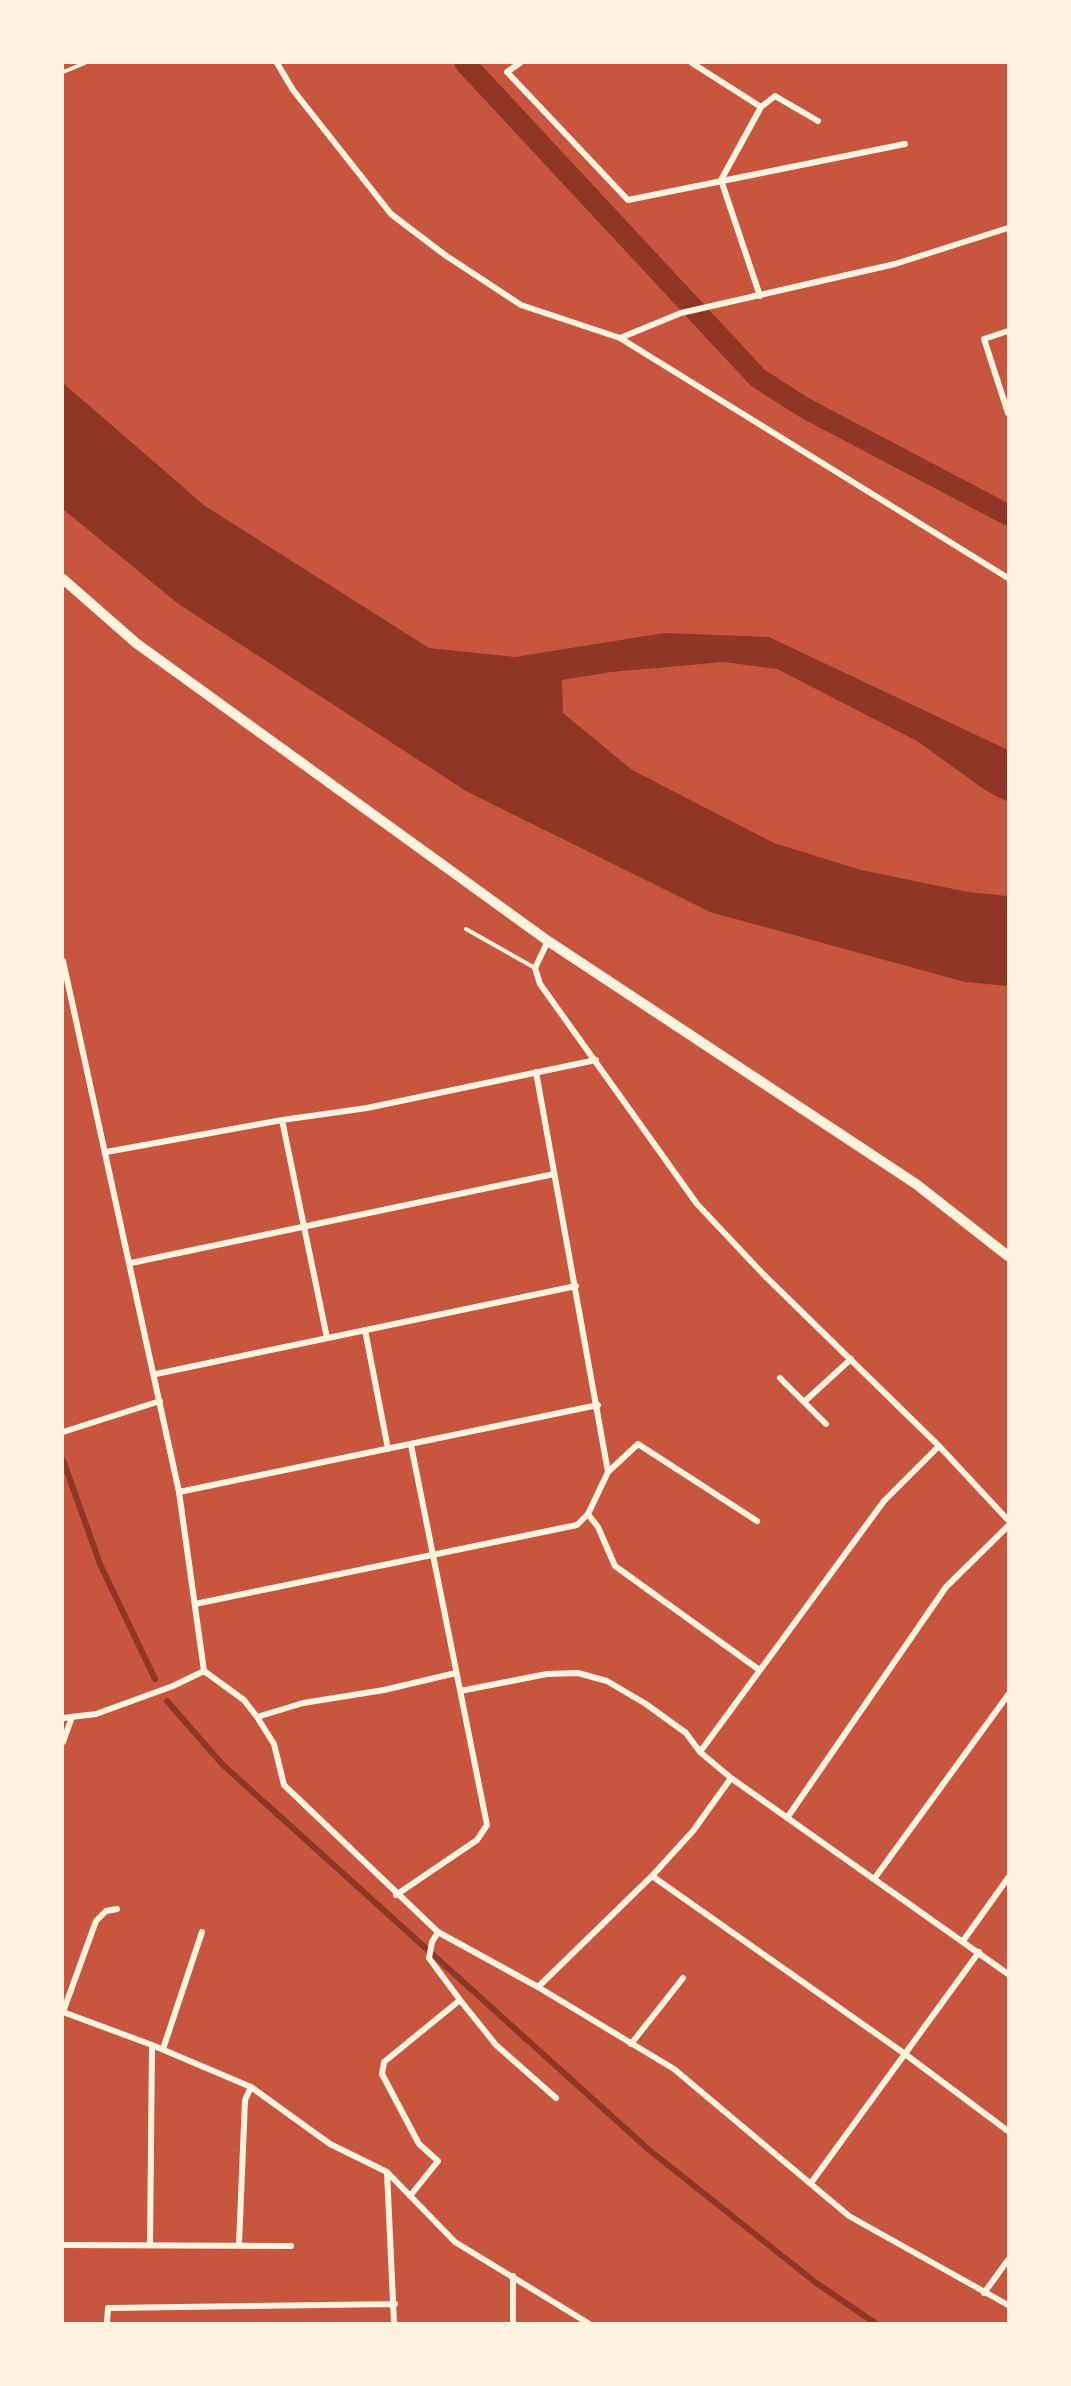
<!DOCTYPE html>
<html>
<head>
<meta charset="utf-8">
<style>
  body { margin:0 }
  #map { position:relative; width:1071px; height:2386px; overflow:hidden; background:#c8553d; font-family:Quicksand,sans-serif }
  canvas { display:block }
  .frame { position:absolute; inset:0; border:64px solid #fff3e0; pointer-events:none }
</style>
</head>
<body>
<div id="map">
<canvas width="1071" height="2386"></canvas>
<div class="frame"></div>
</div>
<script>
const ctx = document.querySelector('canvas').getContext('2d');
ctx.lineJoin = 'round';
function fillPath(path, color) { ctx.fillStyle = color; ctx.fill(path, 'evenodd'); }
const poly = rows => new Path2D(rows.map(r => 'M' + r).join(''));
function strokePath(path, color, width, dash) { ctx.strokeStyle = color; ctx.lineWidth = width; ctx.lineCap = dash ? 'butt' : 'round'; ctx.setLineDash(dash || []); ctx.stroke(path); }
fillPath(poly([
  [63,383,205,506,429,648,515,657,664,633,769,637,1008,750,1008,802,985,790,917,741,777,669,724,662,611,672,562,680,563,713,632,770,774,843,861,870,968,892,1008,896,1008,986,965,982,710,912,466,791,177,603,63,509]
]), '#8f3625');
strokePath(poly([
  [63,1460,100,1564,155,1679],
  [167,1701,223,1765,648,2149,815,2282,875,2323]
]), '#8f3625', 6);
strokePath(poly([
  [465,63,758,378,805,408,1008,515]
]), '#8f3625', 21);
strokePath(poly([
  [63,72,85,63]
]), '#fff3e0', 4);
strokePath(poly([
  [466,929,535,968]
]), '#fff3e0', 4);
strokePath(poly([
  [277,63,293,90,391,214,445,255,521,305,620,338,1008,578],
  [520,63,507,72,628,200,905,144],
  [692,63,761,107,721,180,760,296],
  [761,107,775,96,818,121],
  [1008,331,984,339,1008,413],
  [620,338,681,313,895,264,1008,228],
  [548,941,535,968,540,984,697,1204,764,1275,939,1446,1008,1520],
  [63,961,179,1492,204,1671,244,1700,257,1717,303,1703,384,1690,456,1673],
  [282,1120,327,1338],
  [106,1152,282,1120,367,1108,596,1060],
  [131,1263,554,1174],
  [365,1330,388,1449],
  [156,1374,576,1286],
  [780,1378,826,1424],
  [804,1402,851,1359],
  [63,1432,160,1401],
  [608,1472,638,1444,757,1521],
  [179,1492,598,1405],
  [588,1514,598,1527,615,1566,758,1669],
  [195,1604,577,1525,588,1514,608,1472,536,1072],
  [460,1691,547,1674,578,1673,607,1681,646,1704,686,1733,700,1752,731,1778,1008,1974],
  [257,1717,274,1744,284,1785,438,1932,538,1987,674,2069,849,2216,1008,2305],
  [63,1718,96,1714,173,1686,204,1671],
  [63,1742,72,1717],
  [700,1752,884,1501,939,1446],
  [787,1818,946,1587,1008,1526],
  [652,1876,905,2054,1008,2131],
  [874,1879,1008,1695],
  [396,1895,477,1840,487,1825,411,1445],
  [117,1909,106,1911,96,1921,63,2012,152,2045,251,2087,330,2144,387,2172,455,2242,588,2323],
  [963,1941,1008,1878],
  [538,1987,652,1876,693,1831,731,1778],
  [460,2000,496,2045,556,2098],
  [631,2044,683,1978],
  [163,2049,202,1932],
  [387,2172,394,2323],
  [811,2183,979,1952],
  [410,2196,438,2161,419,2144,382,2074,384,2062,460,2000,429,1958,432,1942,438,1932],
  [63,2245,291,2246],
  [150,2245,152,2045],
  [239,2245,245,2100,251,2087],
  [513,2276,513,2323],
  [984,2293,1008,2260],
  [107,2323,108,2308,395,2304]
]), '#fff3e0', 6);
strokePath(poly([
  [63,579,136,643,548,941,916,1184,1008,1256]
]), '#fff3e0', 10);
</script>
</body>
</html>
